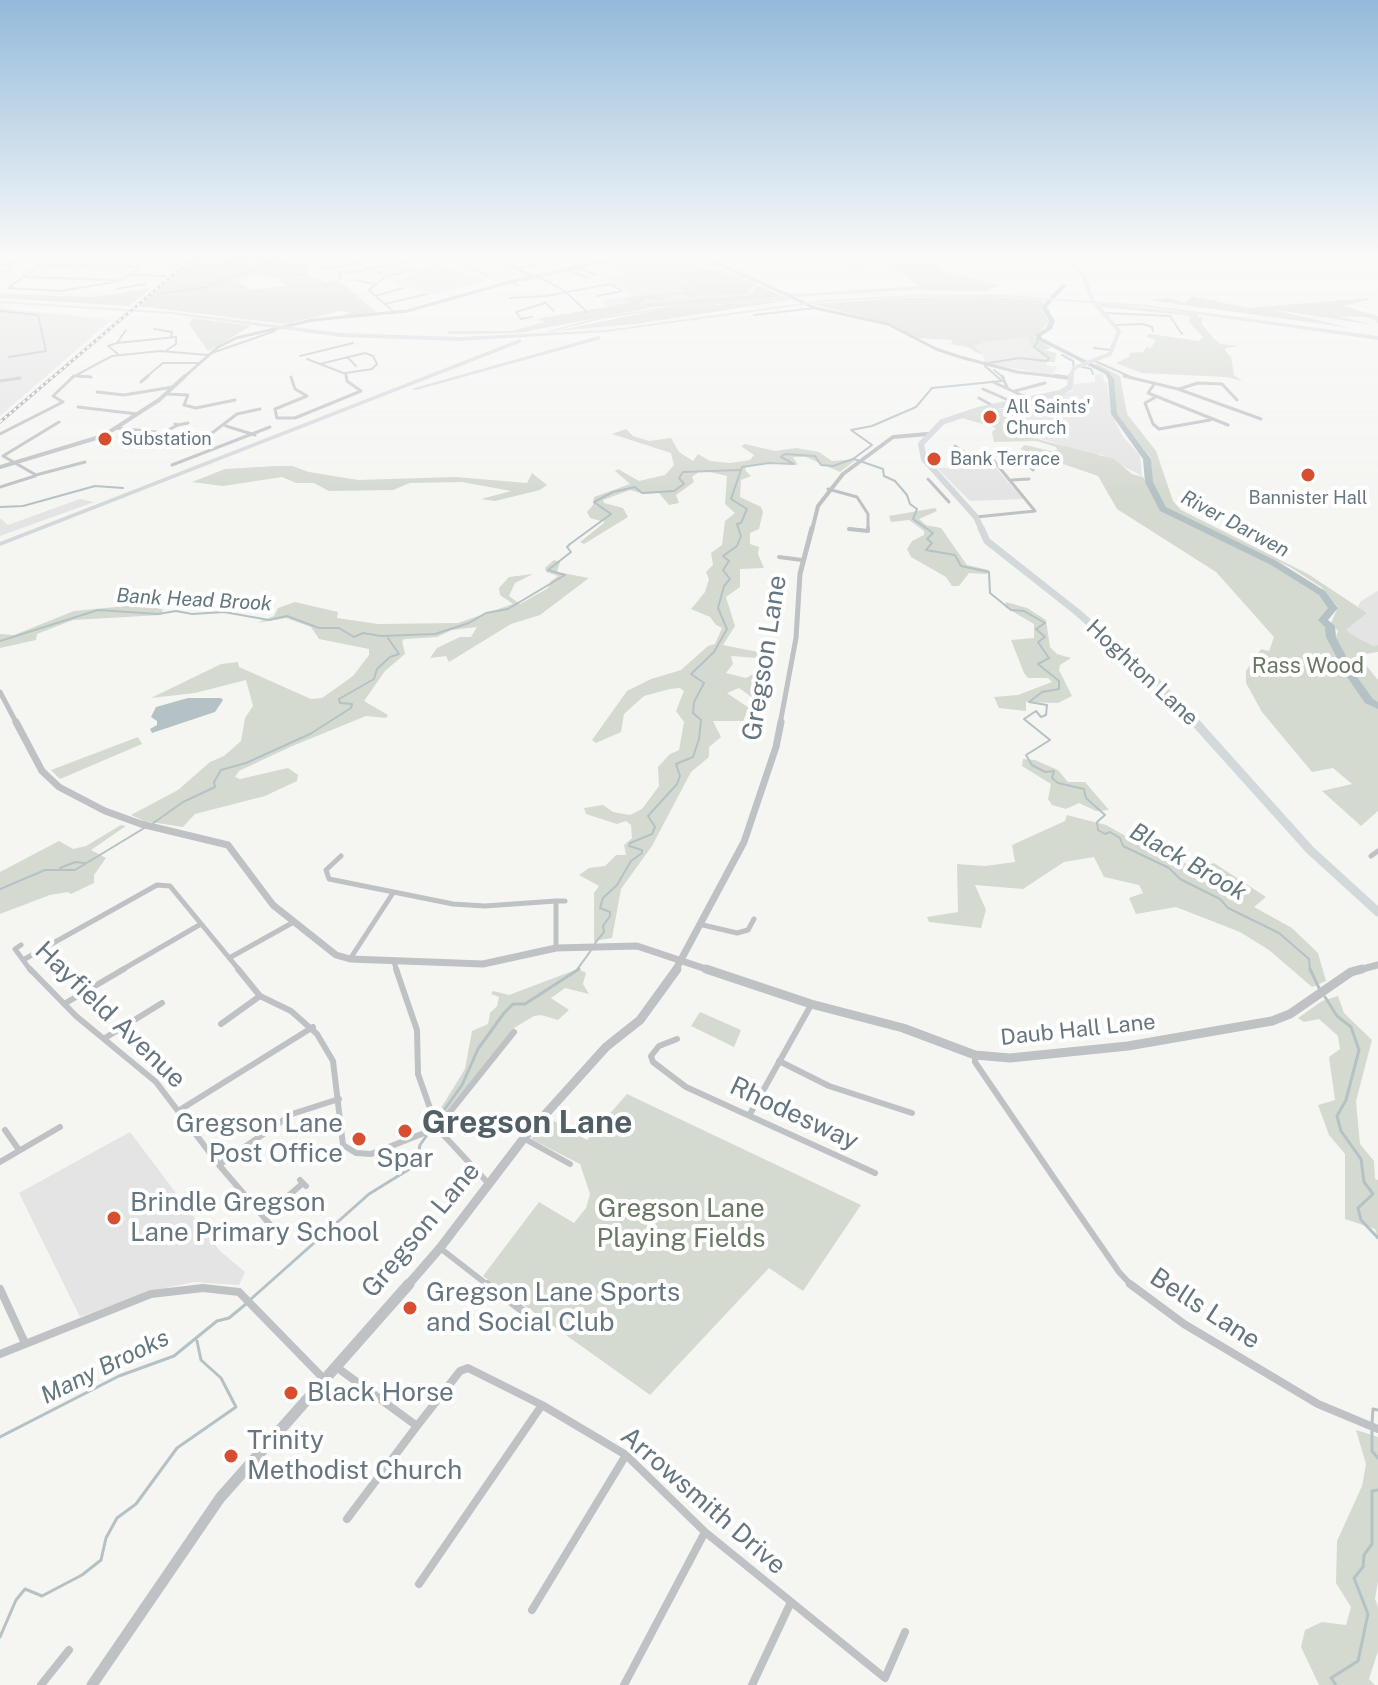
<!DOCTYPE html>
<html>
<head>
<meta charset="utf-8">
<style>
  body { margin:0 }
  canvas { display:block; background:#f5f5f2 }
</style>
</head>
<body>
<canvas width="1378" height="1685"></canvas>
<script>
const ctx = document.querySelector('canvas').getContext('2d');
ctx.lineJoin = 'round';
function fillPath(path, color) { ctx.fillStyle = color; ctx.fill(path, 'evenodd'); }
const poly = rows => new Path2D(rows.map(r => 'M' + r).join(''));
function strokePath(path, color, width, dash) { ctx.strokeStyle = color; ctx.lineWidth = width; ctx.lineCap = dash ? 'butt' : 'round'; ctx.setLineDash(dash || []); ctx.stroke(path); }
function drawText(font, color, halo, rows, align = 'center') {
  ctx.font = font + ' "Public Sans",sans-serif'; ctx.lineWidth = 8; ctx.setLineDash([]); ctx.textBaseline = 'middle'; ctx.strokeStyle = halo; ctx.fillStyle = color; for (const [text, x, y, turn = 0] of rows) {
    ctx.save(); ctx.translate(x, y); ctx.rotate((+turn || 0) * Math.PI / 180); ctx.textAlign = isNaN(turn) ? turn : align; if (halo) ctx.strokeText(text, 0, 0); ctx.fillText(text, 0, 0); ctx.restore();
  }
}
fillPath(poly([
  [625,258,631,262,689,258,706,270,726,268,757,283,748,295,609,308,601,300,634,296,605,278,625,273,610,268,629,264,621,259],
  [431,267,455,270,486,280,436,295,394,283,420,269],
  [0,308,111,320,0,416],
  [1027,337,1048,358,1046,365,1058,367,1052,375,984,363,984,356,973,346,985,342],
  [1095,374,1103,374,1104,382,1107,383,1111,413,1123,437,1140,455,1142,476,1100,454,1095,457,1050,441,1022,435,1025,410,1043,408,1073,390,1074,384,1095,382],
  [995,467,1023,499,970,501,937,468],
  [80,499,94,502,0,536,0,518,8,525],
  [1378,591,1378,645,1373,646,1349,633,1347,627,1361,612,1358,606,1361,601],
  [130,1132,219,1250,245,1272,239,1285,194,1282,155,1290,80,1317,19,1193]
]), '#e3e4e3');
fillPath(poly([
  [196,258,277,258,307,265,311,267,301,269,312,276,276,278,257,273,237,280,250,290,286,286,278,279,314,277,326,283,338,280,380,315,341,316,351,312,341,311,286,324,138,306],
  [829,258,934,258,940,270,1000,286,986,290,995,291,912,290,792,297,782,292,799,294,920,286,890,265,852,266,822,260],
  [701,269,717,271,754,284,746,294,694,296,693,299,682,294,665,296,664,301,646,299,640,304,750,295,757,285,785,297,654,307,518,333,447,334,449,331,512,331,545,322,537,319,629,303,625,299,635,296,686,292,680,288,693,285,677,275],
  [151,288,129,306,0,298,0,294,95,297],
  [1192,296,1248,308,1368,298,1371,299,1343,306,1378,316,1378,324,1376,320,1366,317,1339,316,1374,325,1270,309,1347,327,1337,326,1147,300,1170,298,1186,303],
  [988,297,1044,300,1042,310,1049,322,1034,337,1051,348,1044,350,1056,353,1055,362,1044,362,1047,358,1031,346,1028,337,985,342,974,346,982,354,979,354,968,347,951,344,953,340,918,338,888,323,813,304,904,298],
  [791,300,635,324,557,331,668,308],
  [1098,303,1199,314,1197,316,1203,318,1201,323,1213,338,1220,344,1239,346,1226,348,1225,351,1231,357,1234,375,1242,381,1226,377,1142,373,1116,363,1129,357,1130,353,1143,352,1146,347,1151,348,1156,340,1146,337,1149,334,1199,341,1203,337,1189,322,1190,316,1102,307],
  [193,318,251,326,208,351,189,324],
  [1098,364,1120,376,1127,414,1156,451,1173,501,1181,510,1308,574,1367,613,1347,629,1349,633,1373,646,1378,645,1378,652,1358,655,1378,680,1378,705,1371,701,1355,677,1336,637,1338,631,1331,623,1338,607,1321,587,1290,567,1167,509,1152,482,1151,458,1116,414,1112,376,1092,365],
  [1070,392,1043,408,1025,410,1022,435,1114,459,1132,474,1143,477,1160,510,1272,564,1320,593,1331,607,1323,614,1322,619,1328,626,1329,637,1367,701,1378,708,1378,811,1361,826,1322,791,1352,784,1333,768,1312,772,1262,712,1246,683,1246,671,1261,649,1269,651,1274,637,1216,572,1117,509,1098,476,1020,449,1025,445,1051,451,1057,450,1056,447,1036,441,994,442,992,432,996,428,962,418,991,410,1024,407],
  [626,429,633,436,649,441,671,438,679,452,693,461,698,454,710,461,730,463,750,460,754,455,741,446,745,444,775,451,796,448,819,452,832,461,857,459,840,472,806,457,793,457,798,465,776,462,746,467,745,470,751,476,741,480,740,497,761,507,763,512,759,529,750,533,750,544,759,547,758,554,764,568,740,569,740,587,726,597,735,626,723,645,758,652,758,658,731,656,733,664,726,673,746,678,757,672,753,698,739,688,727,693,749,708,743,721,713,721,721,737,709,747,709,757,691,772,652,846,621,889,612,938,594,941,594,893,599,886,579,875,589,868,605,866,616,855,626,855,624,845,632,838,631,825,626,821,617,824,586,814,584,808,603,805,613,812,630,815,642,809,659,786,658,767,670,754,679,750,684,722,676,711,684,691,680,688,670,689,644,696,624,714,621,732,596,743,592,740,627,691,651,679,681,670,708,646,715,644,722,628,716,625,710,617,691,609,705,592,709,579,706,572,713,565,711,553,722,545,725,521,735,513,725,504,727,476,701,470,692,477,694,482,676,495,679,503,669,505,659,493,644,494,630,490,603,500,604,503,623,508,628,517,584,544,580,542,605,522,590,518,587,512,593,505,594,497,630,484,615,471,618,469,639,481,665,475,674,465,671,453,612,434],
  [277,466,292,466,309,472,358,480,455,477,527,483,532,473,547,485,540,490,495,501,481,499,511,491,462,482,410,483,393,490,329,491,314,483,296,483,282,477,223,486,192,482,225,469],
  [935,508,937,511,919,519,926,525,941,528,967,565,989,570,987,574,969,573,959,586,952,586,946,577,911,557,907,549,912,541,924,535,924,531,909,520,891,522,889,516],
  [554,560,560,562,557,572,589,578,540,615,511,624,449,662,446,656,430,658,437,648,460,637,471,637,477,627,452,630,437,637,405,639,402,641,405,654,385,671,364,701,388,715,386,718,366,716,290,747,239,771,235,777,240,779,288,768,298,775,297,781,265,796,195,814,183,827,144,821,131,815,178,790,210,762,224,756,241,741,245,718,253,706,246,680,195,693,151,698,221,664,238,662,239,667,311,699,322,698,353,676,369,655,369,649,319,639,311,627,286,618,257,623,274,616,278,608,295,602,338,612,337,618,378,624,458,623,513,604,500,595,499,588,509,577,533,574,515,583,509,596,520,604,548,588,551,581,558,576,546,572,545,568],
  [1006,602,1027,608,1046,620,1050,647,1057,654,1071,658,1060,665,1059,670,1072,696,1058,703,1026,702,1026,711,999,708,994,697,1018,695,1052,682,1048,678,1028,678,1024,673,1011,640,1034,638,1034,624,1005,607],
  [126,606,157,607,163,610,161,615,73,620,37,634,36,640,0,648,0,634,14,635,74,611],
  [138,737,142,744,60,779,51,770],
  [1023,759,1035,760,1058,770,1068,782,1085,782,1109,810,1096,811,1079,803,1066,809,1052,805,1048,799,1051,784,1022,766],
  [1067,815,1106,825,1159,855,1200,868,1214,863,1266,897,1254,907,1292,928,1318,953,1326,981,1312,987,1269,950,1240,932,1176,907,1136,914,1129,898,1143,893,1139,885,1104,877,1094,857,1064,862,1023,889,975,885,986,910,981,928,929,922,927,917,958,912,957,864,985,866,1015,862,1012,845,1065,821],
  [121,825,126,826,91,850,106,858,94,875,94,883,71,894,68,892,50,895,0,914,0,872,59,841,73,849,86,846],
  [578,969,586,973,583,984,589,994,565,988,551,998,569,1010,558,1020,541,1015,534,1016,514,1028,445,1113,441,1108,465,1069,472,1031,488,1024,490,1013,497,1006,499,997,491,994,493,991,509,995],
  [1338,996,1344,1013,1372,1040,1356,1101,1360,1144,1374,1161,1375,1179,1378,1180,1378,1238,1375,1229,1345,1219,1345,1154,1329,1135,1318,1105,1335,1100,1329,1057,1340,1049,1338,1036,1319,1019,1304,1022,1298,1018,1322,1001],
  [700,1012,741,1030,734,1047,691,1026],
  [627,1094,861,1205,803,1291,769,1268,650,1395,483,1276,539,1202,574,1223,586,1208,590,1194,580,1164,531,1139,549,1118,587,1140],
  [1356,1430,1378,1437,1378,1581,1375,1599,1378,1607,1378,1651,1369,1679,1375,1685,1319,1685,1301,1647,1305,1630,1322,1622,1346,1625,1351,1607,1336,1583,1337,1541,1362,1486,1366,1464]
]), '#d5dad1');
fillPath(poly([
  [188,698,221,698,223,700,215,712,152,733,150,729,157,725,157,721,151,717,156,707]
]), '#b5c2c5');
strokePath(poly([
  [225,262,246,258],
  [184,270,210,265],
  [229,278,257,270,257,267,277,259,262,258],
  [209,286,228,279],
  [162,293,207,287],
  [989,363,1019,358,1047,361,1049,358,1034,347,1039,339],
  [854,459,883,469,884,476,895,481,907,495,910,504,917,509,913,519,933,533,927,539,932,543,926,550,955,555,961,566,989,572,990,593,1011,610,1024,611,1045,623,1036,629,1045,637,1038,642,1049,658,1038,664,1059,681,1059,689,1042,692,1029,702,1047,705,1046,715,1041,717,1036,711,1024,719,1050,740,1026,755,1032,765,1045,772,1054,771,1052,778,1058,783,1084,789,1086,798,1105,815,1097,822,1098,830,1105,834,1110,832,1120,838,1123,846,1169,868,1180,879,1220,899,1228,908,1279,933,1309,959,1310,971],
  [594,502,613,492,635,487,642,493,674,491,684,484,679,478,683,472,740,470],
  [0,507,23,506,95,486,123,488],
  [0,641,98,610,158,614,176,611,192,614,224,612,269,620,287,616,319,628,339,628,354,637,363,633,381,636,435,634,469,623,486,613,508,609,565,575,548,570,571,552,567,547,570,544,611,514,594,502],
  [152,824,183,802,215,787,214,782,221,770,246,763,310,734,351,708,352,704,340,703,339,699,374,679,377,669,390,657,399,654,388,638],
  [60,868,75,862,85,863],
  [0,889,45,870,75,870,146,827],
  [595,943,604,932,603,926,610,916,610,912,600,908,603,898,617,885,631,861,642,853,642,850,629,846,630,843,652,834,655,827,648,816,677,784,680,776,676,764,693,757,699,739,701,720,693,713,694,702,704,683,691,674,714,652,727,629,718,608,724,586,730,579,723,570,729,561,723,556,737,546,741,536,737,524,741,523,747,509,731,499,742,467,769,463,794,464,781,457,785,454,815,456,821,465,833,466,853,459,872,445,851,430,872,426,916,407,932,388,1002,381,985,366],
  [576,971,592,949]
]), '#b5c2c5', 2);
strokePath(poly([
  [1310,969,1319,988],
  [1325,997,1337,1016,1351,1027,1359,1050,1346,1100,1337,1116,1341,1131,1361,1159,1364,1182,1373,1194,1358,1208,1361,1220,1378,1238],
  [437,1120,462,1085,478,1049,504,1013,513,1004,525,1004,579,969],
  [251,1299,369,1194,416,1165,420,1145,427,1135],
  [1372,1424,1373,1409,1378,1410],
  [1372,1430,1372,1451,1378,1458],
  [0,1437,119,1376,174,1356,217,1321,229,1318,246,1304],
  [0,1637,16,1600,25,1589,42,1596,82,1575,101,1560,106,1538,117,1518,136,1504,177,1448,236,1407,221,1378,201,1360,197,1341],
  [1336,1685,1331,1678,1358,1661,1368,1614,1354,1578,1363,1567,1364,1555,1372,1544,1372,1491,1378,1490]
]), '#b5c2c5', 3);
fillPath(poly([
  [1062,284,1067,285,1047,307,1055,321,1052,329,1041,336,1042,338,1109,372,1114,379,1117,414,1151,459,1153,482,1166,507,1277,561,1325,591,1338,608,1328,620,1335,626,1336,637,1357,677,1373,699,1378,702,1378,709,1365,703,1347,677,1326,637,1325,627,1318,620,1328,608,1319,595,1271,565,1160,511,1145,482,1143,459,1111,414,1108,379,1105,374,1036,339,1036,334,1046,328,1049,321,1041,307,1062,284]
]), '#b5c2c5');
strokePath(poly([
  [348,258,386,276,369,290,395,313],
  [390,258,400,263],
  [447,258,486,275],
  [615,258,625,264],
  [423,260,439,268],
  [143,264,178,264],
  [0,265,43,258],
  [45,265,141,266,124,279,109,283,60,291,8,288,37,267,45,265],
  [307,265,315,258],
  [707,265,719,263],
  [141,266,151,258],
  [573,267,596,275],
  [374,268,432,258],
  [322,269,362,263],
  [516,269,566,258],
  [565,269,588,278],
  [0,272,11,269,5,266],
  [131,275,165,276],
  [536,275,566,292,587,312],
  [386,276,414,270],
  [25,277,115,280],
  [340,279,340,274,373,269],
  [356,280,375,284],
  [510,282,518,285],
  [116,289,145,284],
  [375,296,403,288],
  [597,296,622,291],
  [510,298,546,296,610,284,622,291],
  [545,302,554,311],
  [385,304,427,294],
  [0,311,38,315,46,351,9,357],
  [1104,313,1170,316,1182,334],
  [754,315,815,308],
  [532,317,521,319,516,312,545,303],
  [1115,325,1142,324,1152,327,1153,331],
  [154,329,172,332,171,336],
  [117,343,176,337,176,344,167,350],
  [1094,348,1111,350],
  [212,353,275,331],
  [118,354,108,346,117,343,126,330],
  [1062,355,1073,361,1074,368],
  [300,356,353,343],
  [347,357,356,366],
  [307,359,346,374,347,378],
  [1095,361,1133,378],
  [320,364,365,353,373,356,377,364,372,369,346,373],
  [1079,366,1091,369,1093,374],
  [994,370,1004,378],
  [73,376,91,377],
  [71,378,112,356,160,351,208,355],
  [145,378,163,363,200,363]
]), '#bec2c5', 2);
strokePath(poly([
  [78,376,91,377],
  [1002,376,1007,387],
  [1124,376,1178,389,1261,419],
  [291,377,295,389,307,396,275,409,277,418,295,418,361,391,347,381,346,376],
  [0,381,20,378],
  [141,382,148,376],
  [993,382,1030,399],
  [1155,383,1148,393,1228,425],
  [983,389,1015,403],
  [1179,389,1198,383,1222,384,1237,400],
  [1015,391,1045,383],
  [97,392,124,395,173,387],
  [166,394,188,395,184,405,196,408,235,400],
  [979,398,995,407],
  [1154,398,1145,403,1153,424,1159,429,1210,420],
  [78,407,137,414],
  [59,422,3,456,36,475,85,462],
  [178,425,188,423],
  [226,426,255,435],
  [116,428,156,432,168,439,185,439,212,433,237,414,260,409],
  [162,433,178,425,175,424],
  [0,434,63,402,53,396,74,376],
  [955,446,970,456,1019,454,1033,470],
  [172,465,270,427],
  [928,479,949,502],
  [1012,480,1029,479],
  [0,487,35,476],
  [828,489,857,497,868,514,868,530],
  [976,517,1035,511,989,455],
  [849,529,862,530]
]), '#bec2c5', 3);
strokePath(poly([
  [849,529,868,531,868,528],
  [779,557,802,560]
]), '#bec2c5', 4);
strokePath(poly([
  [341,856,326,870,329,879,453,904,485,906,556,901,556,948],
  [1371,856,1378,851],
  [556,901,565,901],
  [703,925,737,933,748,930,754,919],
  [21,945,15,949,31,971],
  [231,957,292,923],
  [350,959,393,893],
  [23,960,157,885,170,886,240,971],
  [394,962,397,971],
  [120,971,201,924]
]), '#bec2c5', 5);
strokePath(poly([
  [30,969,76,1016,156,1082,219,1165,273,1228],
  [238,969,260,996,291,1011,317,1034,333,1061,343,1145,356,1153,371,1154,437,1128,514,1032],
  [396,969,417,1030,418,1074,437,1128,488,1183],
  [64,1004,124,969],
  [221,1024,260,996],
  [105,1038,162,1003],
  [677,1039,659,1046,651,1056,653,1062,686,1087,875,1173],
  [975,1056,975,1062,1054,1178,1119,1272,1132,1286],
  [779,1061,829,1086,912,1113],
  [178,1111,313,1027],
  [750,1114,811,1005],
  [5,1130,19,1150],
  [525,1139,570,1164],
  [0,1162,60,1127],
  [219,1165,292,1114,339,1099],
  [300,1180,306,1186],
  [265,1216,302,1184],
  [440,1248,489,1286]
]), '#bec2c5', 6);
strokePath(poly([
  [487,1284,527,1314],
  [1130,1284,1184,1324,1318,1404,1378,1429],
  [0,1289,25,1343],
  [0,1354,151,1294,203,1288,239,1292,323,1378],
  [335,1366,417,1426,460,1371,468,1368,542,1405,626,1455,705,1532,885,1678,905,1632],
  [347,1519,417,1426],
  [419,1584,542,1405],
  [532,1610,626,1455],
  [41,1685,69,1650],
  [624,1685,705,1532],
  [752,1685,791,1602]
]), '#bec2c5', 8);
strokePath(poly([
  [493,258,533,276],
  [707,258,815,308,888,324,936,349,960,357,1017,372,1070,378],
  [183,378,218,347,236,338,313,320,407,311,510,282,621,258]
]), '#bec2c5', 3);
strokePath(poly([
  [1055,376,1070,378],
  [0,467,103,436,159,400,185,376],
  [812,530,818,506,843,474,893,437,928,434]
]), '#bec2c5', 4);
strokePath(poly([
  [0,692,17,724],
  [780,724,796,638,800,574,812,528]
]), '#bec2c5', 5);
strokePath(poly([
  [16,722,42,771,59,787,105,811,141,824,228,845,273,905,336,955,350,959,483,964,556,948,637,946,712,971],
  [675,971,744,842,776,747,781,722],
  [1355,971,1378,965]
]), '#bec2c5', 7);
strokePath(poly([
  [706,969,811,1004,903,1028,975,1055,1010,1058,1128,1046,1272,1021,1290,1014,1351,972,1362,969],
  [407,1286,440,1248,524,1138,606,1047,640,1020,677,969]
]), '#bec2c5', 9);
strokePath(poly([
  [92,1685,220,1498,409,1284]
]), '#bec2c5', 11);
strokePath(poly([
  [1068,258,1084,277,1092,300,1119,331,1110,354,1074,368,1070,378]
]), '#d3d8db', 4);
strokePath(poly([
  [982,530,976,517,924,459,921,444,942,422,978,410,1060,393,1070,387,1071,376]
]), '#d3d8db', 6);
strokePath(poly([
  [981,528,987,541,1077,612,1157,682,1197,724]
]), '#d3d8db', 7);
strokePath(poly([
  [1195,722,1310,850,1378,912]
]), '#d3d8db', 9);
fillPath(poly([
  [913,295,1006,295,1148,305,1378,336,1378,340,1148,307,1006,297,913,297,825,302,606,332,459,341,341,337,171,314,0,303,0,301,171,312,341,333,459,337,606,330,825,300,913,295],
  [791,297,793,299,679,307,601,319,550,332,548,331,601,317,679,305,791,297],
  [599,336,601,339,416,390,411,389,599,336],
  [520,339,522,342,0,546,0,542,520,339]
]), '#d3d8db');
const rail = poly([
  [0,422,193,258]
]);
strokePath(rail, '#9ea4a9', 3);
strokePath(rail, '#fff', 2, [3]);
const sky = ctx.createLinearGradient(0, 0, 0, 494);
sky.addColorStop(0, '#93bada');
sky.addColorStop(0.52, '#fafaf9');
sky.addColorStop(1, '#fafaf900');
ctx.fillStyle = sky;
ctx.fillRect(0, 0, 1378, 494);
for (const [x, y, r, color] of [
  [990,417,8,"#d74f30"],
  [105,439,8,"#d74f30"],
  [934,459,8,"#d74f30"],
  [1308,475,8,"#d74f30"],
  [405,1131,8,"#d74f30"],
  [359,1139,8,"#d74f30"],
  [114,1218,8,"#d74f30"],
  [410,1308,8,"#d74f30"],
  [291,1393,8,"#d74f30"],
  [231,1456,8,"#d74f30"]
]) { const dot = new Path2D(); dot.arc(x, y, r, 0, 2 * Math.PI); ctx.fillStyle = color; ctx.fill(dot); strokePath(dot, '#fff', 3); }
drawText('18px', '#667681', '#fff', [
  ["All Saints'",1006,407],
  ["Church",1006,428],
  ["Substation",121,439],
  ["Bank Terrace",950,459],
  ["Bannister Hall",1308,498,"center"]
], 'left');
drawText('italic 20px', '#62777e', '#fff', [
  ["River Darwen",1235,524,28],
  ["Bank Head Brook",194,600,3]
]);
drawText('22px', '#697864', '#fff', [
  ["Rass Wood",1308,666]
]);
drawText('22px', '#667681', '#fff', [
  ["Hoghton Lane",1142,673,43],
  ["Daub Hall Lane",1078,1030,-6]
]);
drawText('italic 24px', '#62777e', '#fff', [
  ["Black Brook",1188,862,30],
  ["Many Brooks",105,1367,-26]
]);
drawText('26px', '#667681', '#fff', [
  ["Gregson Lane",765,658,-81],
  ["Hayfield Avenue",110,1015,44],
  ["Rhodesway",794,1114,25],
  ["Gregson Lane",421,1230,-50],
  ["Bells Lane",1205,1309,33],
  ["Arrowsmith Drive",703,1501,41]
]);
drawText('26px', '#667681', '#fff', [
  ["Gregson Lane",343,1124,"right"],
  ["Post Office",343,1154,"right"],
  ["Spar",405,1159,"center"],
  ["Brindle Gregson",130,1203],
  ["Lane Primary School",130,1233],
  ["Gregson Lane Sports",426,1293],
  ["and Social Club",426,1323],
  ["Black Horse",307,1393],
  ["Trinity",247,1441],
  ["Methodist Church",247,1471]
], 'left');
drawText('26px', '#697864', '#fff', [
  ["Gregson Lane",681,1209],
  ["Playing Fields",681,1239]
]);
drawText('bold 32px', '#535f66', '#fff', [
  ["Gregson Lane",527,1123]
]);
</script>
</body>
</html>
